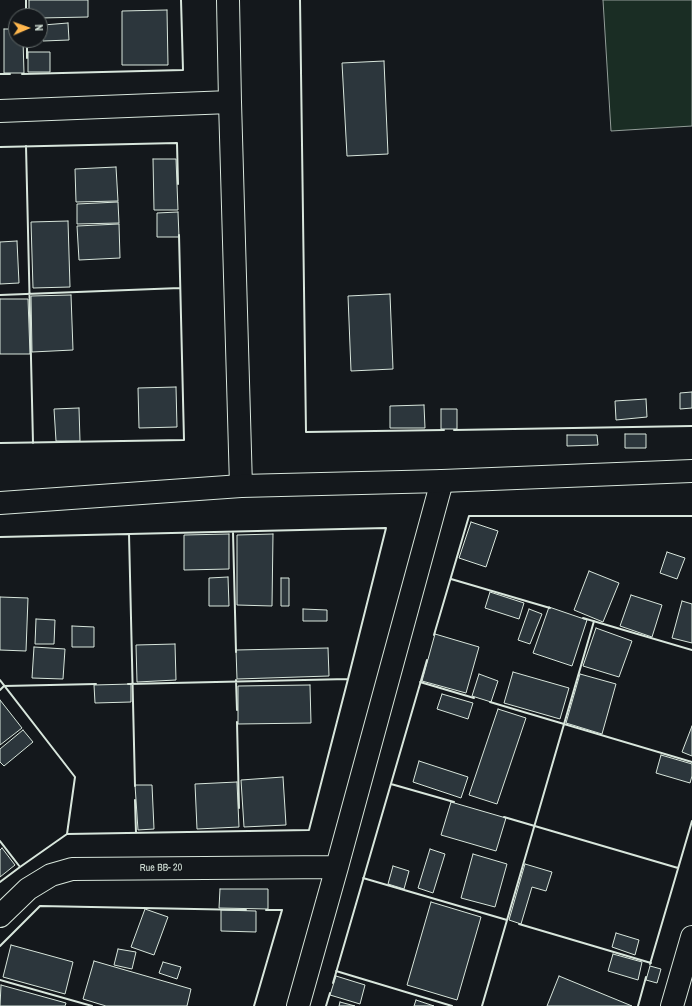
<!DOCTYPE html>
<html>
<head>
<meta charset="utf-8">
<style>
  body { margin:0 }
  #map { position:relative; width:692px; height:1006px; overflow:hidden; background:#14181c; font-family:"Archivo Narrow",sans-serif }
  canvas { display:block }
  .north { position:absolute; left:8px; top:8px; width:40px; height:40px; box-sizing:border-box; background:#14181c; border:1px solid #626a69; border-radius:50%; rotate:88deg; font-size:11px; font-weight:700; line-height:16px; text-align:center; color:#d8e6dc }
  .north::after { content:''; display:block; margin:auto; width:14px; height:18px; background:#ffb74d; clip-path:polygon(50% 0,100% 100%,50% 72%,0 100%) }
</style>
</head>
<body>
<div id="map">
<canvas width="692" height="1006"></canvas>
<div class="north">N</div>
</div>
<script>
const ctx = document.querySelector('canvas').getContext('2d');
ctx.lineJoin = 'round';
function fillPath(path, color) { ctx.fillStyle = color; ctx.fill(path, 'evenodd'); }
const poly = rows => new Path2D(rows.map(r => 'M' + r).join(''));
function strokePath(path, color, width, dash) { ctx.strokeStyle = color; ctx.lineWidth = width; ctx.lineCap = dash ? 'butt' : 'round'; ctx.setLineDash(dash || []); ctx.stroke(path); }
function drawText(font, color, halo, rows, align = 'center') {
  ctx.font = font + ' "Archivo Narrow",sans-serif'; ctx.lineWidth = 3; ctx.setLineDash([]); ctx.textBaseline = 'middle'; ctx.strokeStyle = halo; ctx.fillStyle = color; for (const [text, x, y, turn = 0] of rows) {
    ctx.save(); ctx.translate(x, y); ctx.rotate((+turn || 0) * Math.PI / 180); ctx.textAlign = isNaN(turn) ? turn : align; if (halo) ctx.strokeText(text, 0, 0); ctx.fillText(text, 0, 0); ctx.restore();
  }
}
const green = poly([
  [603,0,692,0,692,126,611,131,603,0]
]);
fillPath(green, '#1a2d24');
strokePath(green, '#939e99', 1);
const building = poly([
  [29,0,88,0,88,17,40,18,40,16,29,16,29,0],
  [167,10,168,65,122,65,122,11,167,10],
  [68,23,69,40,43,41,43,25,68,23],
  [4,29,16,29,16,40,23,40,24,73,4,73,4,29],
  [28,52,50,52,50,72,28,72,28,52],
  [384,61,388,154,347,156,342,63,384,61],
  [153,159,176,159,178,210,154,210,153,159],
  [116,167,118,201,76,202,75,169,116,167],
  [118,202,119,223,77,224,77,204,118,202],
  [178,212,179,237,157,237,157,213,178,212],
  [68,221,70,287,33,288,31,222,68,221],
  [119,224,120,258,79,260,77,226,119,224],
  [17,241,19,283,0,284,0,242,17,241],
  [390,294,393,369,351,371,348,296,390,294],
  [71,295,73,350,32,352,31,296,71,295],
  [0,299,28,299,30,354,0,354,0,299],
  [176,387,177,427,139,428,138,388,176,387],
  [692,392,692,408,680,409,680,393,692,392],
  [646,399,647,417,616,420,615,401,646,399],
  [424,405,425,428,390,428,390,406,424,405],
  [79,408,80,441,56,441,54,409,79,408],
  [441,409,457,409,457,429,441,429,441,409],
  [625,434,646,434,646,448,625,448,625,434],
  [567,435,597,435,598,445,567,446,567,435],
  [471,522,498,531,486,567,459,558,471,522],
  [229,534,229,569,184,570,184,535,229,534],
  [273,534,272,606,237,605,237,535,273,534],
  [667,552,685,558,677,579,660,573,667,552],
  [589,571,619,583,603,622,574,610,589,571],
  [228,577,229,606,209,606,209,578,228,577],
  [281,578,289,578,289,606,281,606,281,578],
  [490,592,524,603,519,619,485,608,490,592],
  [631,595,662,605,652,637,620,626,631,595],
  [0,597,28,598,26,651,0,650,0,597],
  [682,601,692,604,692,643,672,638,682,601],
  [549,607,587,620,572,666,533,653,549,607],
  [303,609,327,610,327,621,303,621,303,609],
  [529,609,542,614,530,644,518,640,529,609],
  [36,619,55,620,54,644,35,644,36,619],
  [72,626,94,627,94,647,72,647,72,626],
  [596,628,632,641,619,677,583,666,596,628],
  [435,634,479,647,466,693,422,681,435,634],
  [175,644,176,680,137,682,136,645,175,644],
  [34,647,65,649,63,679,32,678,34,647],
  [328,648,329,676,237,679,236,650,328,648],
  [513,672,569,688,560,719,504,703,513,672],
  [479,674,498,681,491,702,472,696,479,674],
  [580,674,616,684,602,734,566,723,580,674],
  [131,684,131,702,95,703,94,685,131,684],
  [310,685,311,723,238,724,238,686,310,685],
  [442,694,473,703,468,719,437,709,442,694],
  [0,700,22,728,0,745,0,700],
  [498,709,526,718,497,804,469,795,498,709],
  [692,726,692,756,682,752,692,726],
  [23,730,33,742,4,766,0,762,0,749,23,730],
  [661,755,692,764,692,776,690,783,656,773,661,755],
  [419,761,468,777,461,798,413,782,419,761],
  [283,777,286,825,244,827,241,780,283,777],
  [237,782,239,827,197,829,195,784,237,782],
  [135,785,152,785,154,829,138,830,135,785],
  [451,802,506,818,496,851,441,835,451,802],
  [2,848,15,865,0,877,0,850,2,848],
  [430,849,445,854,433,893,418,888,430,849],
  [473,854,507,864,495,907,461,898,473,854],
  [525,864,552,872,546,891,532,887,521,924,509,920,525,864],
  [393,866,409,871,404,889,388,884,393,866],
  [220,889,268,889,268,909,219,908,220,889],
  [431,902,481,917,457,1000,407,985,431,902],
  [145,909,168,917,154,955,131,947,145,909],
  [221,910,256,911,256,932,221,931,221,910],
  [616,933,639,940,635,955,612,947,616,933],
  [11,945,73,962,65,994,3,977,11,945],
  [118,949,136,952,132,969,114,965,118,949],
  [613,954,642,962,638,980,608,971,613,954],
  [94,961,191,989,187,1006,106,1006,83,999,94,961],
  [163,962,181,967,177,979,159,973,163,962],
  [650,966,661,969,657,983,646,980,650,966],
  [336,976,365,985,360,1004,330,995,336,976],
  [559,976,632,1006,547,1006,559,976],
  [1,985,66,1003,65,1006,0,1006,1,985],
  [416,1000,434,1006,414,1006,416,1000],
  [340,1002,355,1006,339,1006,340,1002]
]);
fillPath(building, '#2c363c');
strokePath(building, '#d8e6dc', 1);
const street = poly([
  [228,0,230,102,241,486],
  [0,111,230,102],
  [0,916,28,889,51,875,72,869,337,867],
  [298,1006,337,867,442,481],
  [672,1006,692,937]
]);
const secondary = poly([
  [0,503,241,486,442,481,692,471]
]);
strokePath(street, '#d8e6dc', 24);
strokePath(secondary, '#d8e6dc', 24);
strokePath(street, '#14181c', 22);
strokePath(secondary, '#14181c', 22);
strokePath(poly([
  [26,0,26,16],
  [300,0,306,432,444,430],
  [27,40,27,58],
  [0,74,10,74],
  [22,74,183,70,181,0],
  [26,146,33,443],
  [0,147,177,143,178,184],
  [0,295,180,288],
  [454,430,692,426],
  [0,443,184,440,179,235],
  [233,532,236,652],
  [129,534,135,786],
  [0,537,386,528,348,679,309,830,67,834,20,867,0,882],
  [451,579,550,608],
  [583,618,692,650],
  [434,635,469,516,692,516],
  [0,680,75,777,67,834],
  [236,680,237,710],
  [420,682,474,698],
  [128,684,348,679],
  [0,690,4,686,96,684],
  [490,702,692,762],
  [237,722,239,808],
  [391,784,454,802],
  [135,800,136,833],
  [504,817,678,868],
  [0,841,20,867],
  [363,878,507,920],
  [519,924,651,963],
  [0,946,40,906,246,910],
  [650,964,692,821],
  [336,971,452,1006],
  [0,980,92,1006],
  [333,983,427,660],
  [254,1006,282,910,266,910],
  [326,1006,330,993],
  [482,1006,594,621],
  [638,1006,646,977]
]), '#d8e6dc', 2);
drawText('10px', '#d8e6dc', '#14181c', [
  ["Rue BB- 20",161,868,-1]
]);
</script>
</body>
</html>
